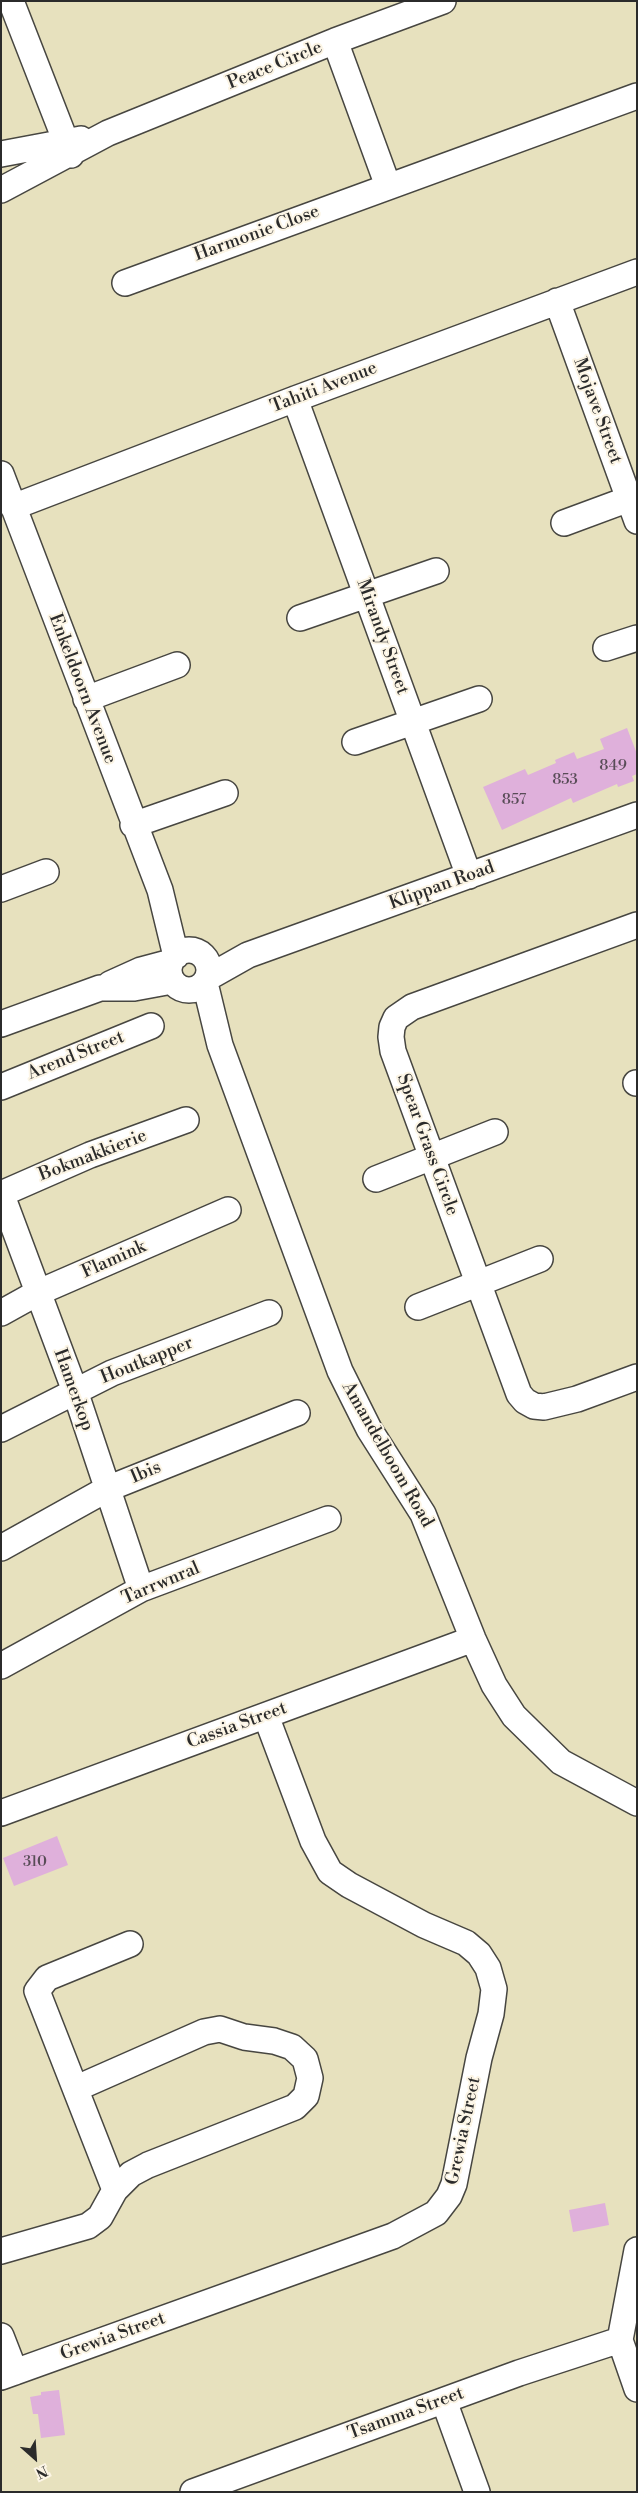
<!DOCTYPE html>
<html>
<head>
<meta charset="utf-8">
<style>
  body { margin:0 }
  #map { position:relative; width:638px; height:2493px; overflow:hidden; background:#e7e1be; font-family:"Libre Bodoni",serif }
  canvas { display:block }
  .frame { position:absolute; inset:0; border:2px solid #2b2b2b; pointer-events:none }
  .north { position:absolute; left:10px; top:2433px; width:50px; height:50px; -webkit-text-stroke:4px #fcf5e5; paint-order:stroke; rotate:154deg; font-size:14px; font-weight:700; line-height:20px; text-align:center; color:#2b2b2b }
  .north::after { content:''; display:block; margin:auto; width:18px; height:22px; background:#2b2b2b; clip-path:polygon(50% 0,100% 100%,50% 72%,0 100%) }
</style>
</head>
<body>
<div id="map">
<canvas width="638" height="2493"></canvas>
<div class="frame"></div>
<div class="north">N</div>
</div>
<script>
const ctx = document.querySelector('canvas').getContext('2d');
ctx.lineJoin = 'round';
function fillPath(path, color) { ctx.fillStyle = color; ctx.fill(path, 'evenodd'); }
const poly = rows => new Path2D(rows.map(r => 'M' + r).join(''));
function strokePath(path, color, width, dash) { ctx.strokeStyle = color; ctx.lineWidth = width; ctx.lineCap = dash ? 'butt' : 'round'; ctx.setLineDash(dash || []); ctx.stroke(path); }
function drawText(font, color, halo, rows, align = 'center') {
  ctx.font = font + ' "Libre Bodoni",serif'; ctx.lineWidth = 4; ctx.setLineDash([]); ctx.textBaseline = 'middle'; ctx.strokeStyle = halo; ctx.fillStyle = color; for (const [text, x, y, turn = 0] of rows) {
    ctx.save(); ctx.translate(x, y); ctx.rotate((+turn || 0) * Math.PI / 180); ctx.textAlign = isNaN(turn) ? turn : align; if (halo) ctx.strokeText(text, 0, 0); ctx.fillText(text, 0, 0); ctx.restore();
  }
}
fillPath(poly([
  [627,728,637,754,637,774,632,776,634,781,618,787,617,784,573,803,571,798,502,830,483,787,525,769,528,775,556,763,555,760,574,752,577,759,604,749,600,739],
  [57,1836,68,1865,14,1886,3,1858],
  [605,2203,609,2225,573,2232,569,2210],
  [59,2390,65,2435,41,2438,38,2414,33,2414,30,2397,41,2395,41,2392]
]), '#dfb0db');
const minor = poly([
  [11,1,71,155],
  [335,41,388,186],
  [1,154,81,139],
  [1,190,108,133,335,41,443,1],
  [125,283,637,96],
  [557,301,637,521],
  [295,399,469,876],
  [1,474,160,890,176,956],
  [13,507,295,399,637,272],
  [564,523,637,496],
  [300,618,436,571],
  [606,648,637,638],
  [86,699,177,665],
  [355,742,479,699],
  [133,825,225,793],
  [1,889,46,872],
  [637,925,412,1007,396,1018,392,1027,391,1037,393,1051,519,1394,525,1401,534,1406,544,1407,577,1399,637,1377],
  '169 970a20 20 0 1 1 40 0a20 20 0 1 1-40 0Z',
  [209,977,248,955,637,815],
  [205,983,220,1045,340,1371,369,1429,423,1514,473,1639,494,1685,514,1716,561,1762,637,1803],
  [110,984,141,970,171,962],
  [1,1024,100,988,134,988,172,981],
  [636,1083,637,1083],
  [1,1087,151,1026],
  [376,1179,495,1132],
  [1,1193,75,1391,141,1589],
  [1,1194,90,1155,186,1120],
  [418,1307,540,1259],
  [1,1313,37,1293,228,1210],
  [1,1429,112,1373,269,1313],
  [1,1548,107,1489,297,1413],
  [1,1666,141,1589,328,1519],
  [1,1813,473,1639],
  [115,2190,37,1991,47,1978,130,1944],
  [637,2250,620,2340,637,2389],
  [1,2251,88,2226,100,2217,115,2190,131,2174,148,2165,295,2107,306,2096,310,2078,305,2059,292,2047,274,2041,244,2037,220,2029,204,2032,77,2088],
  [1,2336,15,2372],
  [1,2377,393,2236,436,2213,449,2196,454,2184,479,2058,491,2014,494,1989,488,1968,479,1954,466,1943,424,1925,349,1885,330,1872,313,1841,266,1716],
  [444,2401,477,2492],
  [193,2492,519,2373,620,2340]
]);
strokePath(minor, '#474641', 28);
strokePath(minor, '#fff', 25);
drawText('15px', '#584c57', null, [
  ["849",613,766],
  ["853",565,780],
  ["857",514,800],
  ["310",35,1862]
]);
drawText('18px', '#2b2b2b', '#fcf5e5', [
  ["Peace Circle",275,66,-22],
  ["Harmonie Close",257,234,-20],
  ["Tahiti Avenue",324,388,-21],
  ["Mojave Street",597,411,70],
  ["Mirandy Street",382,637,70],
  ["Enkeldoorn Avenue",82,689,69],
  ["Klippan Road",442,886,-20],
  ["Arend Street",76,1056,-22],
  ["Spear Grass Circle",427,1145,70],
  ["Bokmakkierie",93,1156,-21],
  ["Flamink",114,1260,-24],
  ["Houtkapper",147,1361,-22],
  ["Hamerkop",73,1390,70],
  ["Amandelboom Road",387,1455,60],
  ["Ibis",146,1473,-23],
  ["Tarrwnral",161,1584,-23],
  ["Cassia Street",237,1726,-20],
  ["Grewia Street",464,2131,-78],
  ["Grewia Street",113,2337,-20],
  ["Tsamma Street",406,2414,-20]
]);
</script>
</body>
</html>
